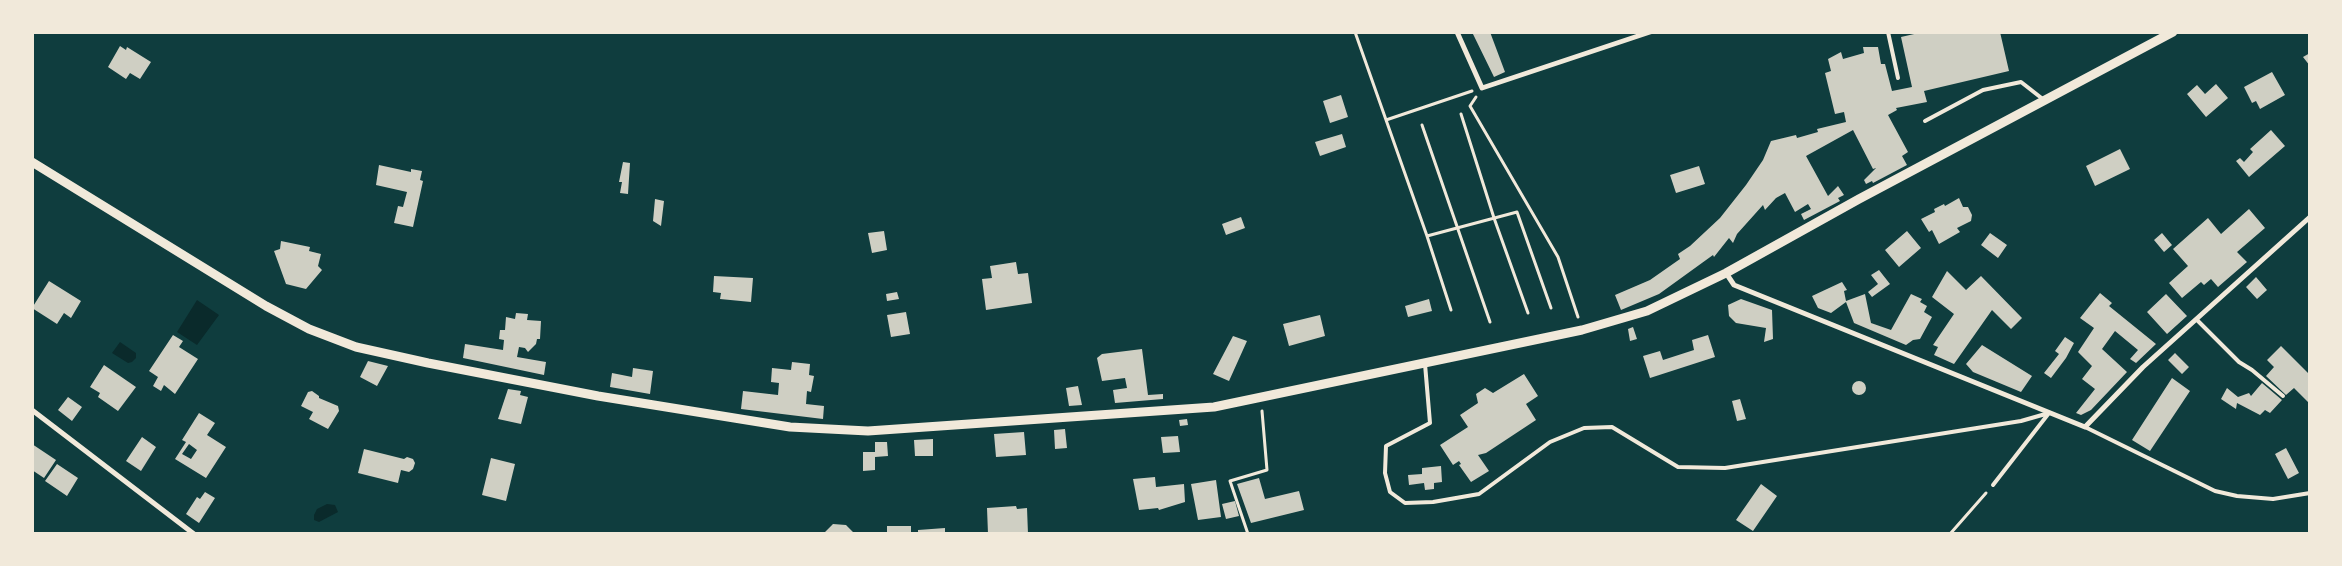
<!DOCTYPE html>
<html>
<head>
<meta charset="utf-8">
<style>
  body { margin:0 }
  #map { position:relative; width:2342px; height:566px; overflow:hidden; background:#0f3d3e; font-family:Ubuntu,sans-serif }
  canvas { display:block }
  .frame { position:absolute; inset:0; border:34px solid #f1e9da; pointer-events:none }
</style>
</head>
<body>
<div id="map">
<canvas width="2342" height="566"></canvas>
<div class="frame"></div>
</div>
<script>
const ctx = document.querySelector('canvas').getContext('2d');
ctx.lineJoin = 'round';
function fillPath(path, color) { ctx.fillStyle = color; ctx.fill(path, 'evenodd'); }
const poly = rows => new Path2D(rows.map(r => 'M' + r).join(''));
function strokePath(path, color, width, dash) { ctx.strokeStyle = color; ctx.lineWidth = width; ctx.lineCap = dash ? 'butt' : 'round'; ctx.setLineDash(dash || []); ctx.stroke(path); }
fillPath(poly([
  [197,300,219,315,197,345,177,332],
  [120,342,136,353,136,358,132,362,128,363,112,353],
  [327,504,335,505,338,512,319,522,314,520,314,515,317,509]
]), '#0a2a2b');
fillPath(poly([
  [1472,32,1490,32,1505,72,1494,77],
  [1923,32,2000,32,2009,71,1924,91,1927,102,1896,108,1897,110,1888,115,1908,152,1902,156,1907,165,1873,183,1872,181,1866,184,1864,180,1876,168,1873,169,1853,130,1806,156,1828,196,1838,186,1844,195,1838,198,1840,201,1804,220,1801,214,1811,209,1808,204,1795,212,1785,193,1776,198,1765,210,1763,205,1737,234,1733,243,1729,238,1714,257,1713,255,1659,294,1621,310,1615,295,1650,280,1680,259,1678,254,1690,246,1720,218,1746,185,1763,160,1771,141,1796,135,1797,138,1818,132,1817,129,1846,122,1844,112,1835,114,1825,73,1831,71,1828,59,1841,52,1843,59,1864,53,1863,47,1878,47,1881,64,1885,64,1892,91,1912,87,1901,37],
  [120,46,126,50,127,47,151,62,140,79,130,73,126,79,108,67],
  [2310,53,2310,66,2303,57],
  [2272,72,2285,95,2260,109,2256,101,2252,103,2244,87],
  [2216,84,2228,98,2206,117,2187,94,2197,85,2205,94],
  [1341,95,1348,117,1330,123,1323,101],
  [2271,130,2285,146,2249,177,2236,161,2240,158,2244,162,2253,152,2250,149],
  [1342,134,1346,147,1320,156,1315,142],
  [2120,149,2130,169,2095,186,2086,166],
  [623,162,630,163,628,194,620,193,622,182,619,182],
  [379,165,411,172,411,169,422,171,420,180,423,181,413,227,394,223,398,206,403,207,407,192,376,185],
  [1699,166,1705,184,1676,193,1670,175],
  [1959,198,1963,207,1968,207,1972,215,1971,221,1957,228,1960,232,1939,244,1932,230,1929,232,1921,219,1935,212,1934,209,1944,204,1945,206],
  [655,199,664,201,661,226,653,221],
  [2249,209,2265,228,2237,252,2247,262,2218,287,2211,279,2204,285,2201,282,2182,298,2169,283,2188,266,2173,249,2208,218,2221,234],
  [1241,217,1245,228,1226,235,1222,224],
  [884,231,887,250,872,253,868,233],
  [1907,231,1921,248,1899,267,1885,250],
  [1990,233,2007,245,1998,258,1981,245],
  [2162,233,2172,245,2164,252,2154,240],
  [281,241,310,247,309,251,321,254,318,266,322,270,306,289,286,284,274,251,280,249],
  [1016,262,1018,274,1028,273,1032,303,986,310,982,279,992,278,990,266],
  [1879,270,1890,284,1872,297,1868,292,1878,284,1871,275],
  [1947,271,1966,290,1981,276,2022,318,2011,329,1992,310,1954,364,1934,355,1938,347,1933,345,1954,314,1932,297],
  [714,276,753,278,751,302,720,299,721,293,713,292],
  [2256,277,2267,290,2257,299,2246,287],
  [49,281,81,301,71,318,64,313,57,324,32,308],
  [1842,282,1847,290,1844,291,1846,301,1865,294,1871,323,1891,330,1911,294,1922,299,1920,302,1927,306,1924,312,1932,317,1920,339,1913,340,1906,345,1854,323,1846,302,1831,313,1818,308,1812,296],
  [897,292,899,299,887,301,886,294],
  [2100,293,2112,303,2109,306,2156,344,2136,363,2130,359,2138,350,2115,331,2102,349,2127,372,2091,410,2081,415,2076,413,2095,389,2082,379,2092,366,2078,352,2094,328,2080,318],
  [2166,294,2187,316,2167,334,2147,312],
  [1429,299,1432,311,1408,317,1405,306],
  [1741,299,1772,310,1773,339,1764,342,1766,328,1736,323,1729,316,1728,305],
  [906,312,910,334,891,337,887,315],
  [516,313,528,314,527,320,541,321,540,339,537,339,536,344,528,352,525,348,519,347,517,357,546,362,544,375,463,358,465,344,503,350,504,340,499,339,500,330,505,330,506,317,515,319],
  [1320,315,1325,336,1289,346,1283,324],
  [1633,327,1637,339,1630,341,1628,329],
  [173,335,183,341,179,347,198,359,175,394,164,385,161,391,153,386,158,377,149,371],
  [1708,335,1715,357,1650,378,1643,356,1660,351,1663,360,1694,350,1692,340],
  [1233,336,1247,341,1229,381,1213,374],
  [2065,337,2074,343,2066,358,2051,378,2044,373,2059,354,2055,351],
  [1982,345,2032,376,2021,392,1973,372,1966,364],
  [2281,346,2310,375,2308,402,2294,388,2286,395,2266,376,2274,367,2267,360],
  [1142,349,1148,395,1163,394,1163,399,1115,403,1113,390,1127,388,1125,378,1102,381,1097,358,1102,354],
  [2175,353,2189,367,2182,374,2168,360],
  [368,361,388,366,377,386,360,377],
  [792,362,810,364,809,375,814,376,811,392,807,391,806,404,824,406,823,419,741,409,743,391,778,395,779,383,771,382,772,368,791,370],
  [104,365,136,387,118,411,98,397,100,393,90,387],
  [633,368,653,371,650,394,610,387,612,373,632,377],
  [1524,374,1538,396,1526,404,1536,420,1486,453,1478,455,1489,471,1471,482,1459,465,1461,464,1459,461,1453,465,1440,445,1468,427,1460,415,1478,403,1476,394,1485,388,1493,393],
  [2172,378,2190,391,2150,451,2132,440],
  '1852 388a7 7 0 1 1 14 0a7 7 0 1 1-14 0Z',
  [2262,383,2282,400,2270,413,2265,410,2260,415,2237,403,2236,409,2221,399,2227,388,2238,397,2249,393,2251,396],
  [1078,386,1082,405,1069,406,1066,388],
  [508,389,521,391,520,395,528,397,521,424,498,419],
  [312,391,319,396,319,398,338,406,339,411,328,429,309,419,313,412,301,406,308,392],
  [68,397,82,407,72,421,58,410],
  [1740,399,1746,419,1737,421,1732,401],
  [199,413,215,423,207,435,226,447,206,478,175,459,186,442,182,440],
  [189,444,197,450,191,459,182,454],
  [1187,419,1188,425,1180,426,1179,420],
  [1065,429,1067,448,1055,449,1054,430],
  [1024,432,1026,455,996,457,994,434],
  [1178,436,1180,452,1163,453,1161,437],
  [142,437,156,447,141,471,126,461],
  [933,439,933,456,915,456,914,440],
  [875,442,887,442,888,456,875,457,875,470,863,471,863,452,875,452],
  [32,444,56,460,44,478,32,470],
  [2286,448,2299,473,2288,479,2275,454],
  [364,449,404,459,407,457,413,459,415,463,413,469,409,472,401,470,398,483,358,473],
  [491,458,515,464,506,501,482,495],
  [57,464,78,478,67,496,45,481],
  [1441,466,1442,482,1434,483,1434,489,1425,490,1424,483,1409,485,1408,475,1422,474,1422,468],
  [1155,477,1156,487,1184,484,1185,502,1159,510,1158,508,1139,510,1133,479],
  [1259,478,1265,499,1299,491,1304,510,1251,523,1237,484],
  [1216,480,1221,517,1198,520,1191,484],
  [1761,484,1777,496,1753,531,1736,520],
  [205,492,215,498,199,523,186,514,197,497,200,499],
  [1235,501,1239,516,1226,519,1222,504],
  [1016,506,1017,509,1027,508,1028,534,988,534,987,508],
  [833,524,846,525,855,534,823,534],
  [887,526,911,526,911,534,887,534],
  [945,528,945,534,918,534,918,530]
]), '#cfcfc3');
strokePath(poly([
  [1355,32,1427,236],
  [1476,97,1470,106,1558,257,1578,317],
  [1461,114,1494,218,1528,313],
  [1386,120,1472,91],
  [1422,125,1490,322],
  [1451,310,1427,236,1517,212,1551,308],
  [1248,534,1230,481,1267,470,1262,411],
  [1950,534,1986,493]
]), '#f1e9da', 3);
strokePath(poly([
  [1888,32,1898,78],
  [1925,121,1983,90,2021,82,2044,100],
  [2197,320,2239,362,2252,370,2283,396],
  [1425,364,1430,423,1386,446,1385,473,1390,492,1405,503,1433,502,1479,494,1550,442,1584,428,1612,427,1678,467,1725,468,2021,421,2049,413],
  [2085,427,2215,491,2237,496,2273,499,2310,493],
  [1993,485,2049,413]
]), '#f1e9da', 4);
strokePath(poly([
  [1457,32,1482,88,1650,32],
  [1726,273,1734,285,2085,427,2143,367,2310,217],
  [32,410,194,534]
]), '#f1e9da', 5);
strokePath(poly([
  [32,162,266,306,309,329,356,347,428,363,598,396,790,427,868,431,1214,407,1582,330,1647,311,1726,273,1859,199,2173,32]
]), '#f1e9da', 9);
</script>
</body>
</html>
